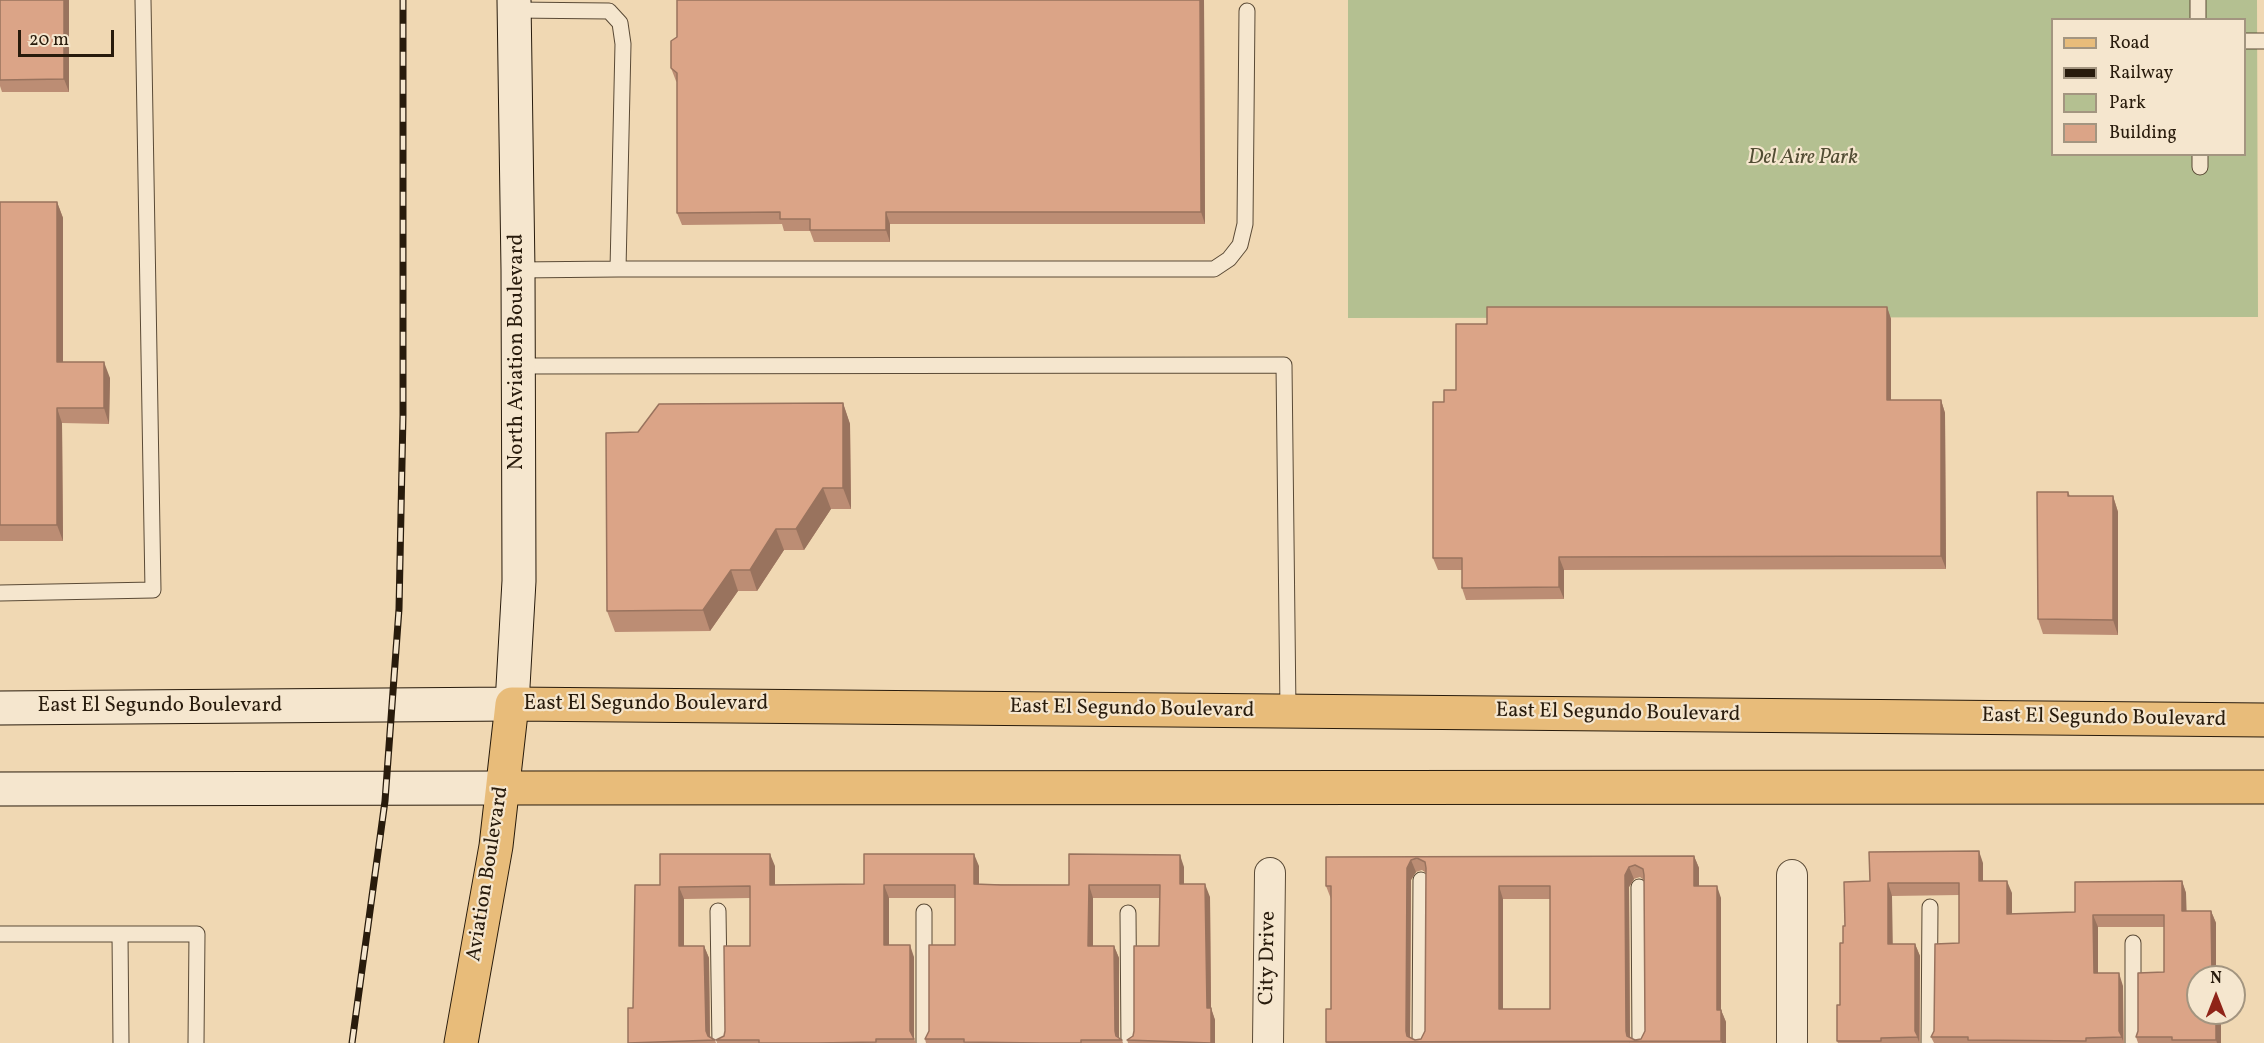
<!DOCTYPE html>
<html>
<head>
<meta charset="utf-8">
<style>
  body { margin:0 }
  #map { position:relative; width:2264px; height:1043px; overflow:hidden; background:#f0d8b3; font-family:Vollkorn,serif }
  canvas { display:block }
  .legend { position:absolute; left:2051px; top:18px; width:195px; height:138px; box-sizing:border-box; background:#f5e6ce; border:2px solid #a39580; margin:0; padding:8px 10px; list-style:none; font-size:18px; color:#281b0c }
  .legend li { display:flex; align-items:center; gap:12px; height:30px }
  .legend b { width:30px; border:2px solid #a39580 }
  .north { position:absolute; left:2186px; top:965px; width:60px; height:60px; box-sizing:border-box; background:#f5e6ce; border:2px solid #a39580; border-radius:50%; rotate:0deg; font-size:16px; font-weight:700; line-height:24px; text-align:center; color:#281b0c }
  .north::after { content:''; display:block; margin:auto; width:21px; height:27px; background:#8f2418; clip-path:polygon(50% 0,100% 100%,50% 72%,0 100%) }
  .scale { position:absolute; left:18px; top:30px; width:96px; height:27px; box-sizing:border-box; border:3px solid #281b0c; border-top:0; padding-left:8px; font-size:18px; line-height:21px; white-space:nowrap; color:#281b0c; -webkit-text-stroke:4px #f5e6ce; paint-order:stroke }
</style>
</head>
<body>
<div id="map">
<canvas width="2264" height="1043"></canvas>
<ul class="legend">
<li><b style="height:8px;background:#e8bc7a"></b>Road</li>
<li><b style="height:8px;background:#281b0c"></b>Railway</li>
<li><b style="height:16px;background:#b4c091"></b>Park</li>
<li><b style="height:16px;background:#dba487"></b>Building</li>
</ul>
<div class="north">N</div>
<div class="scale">20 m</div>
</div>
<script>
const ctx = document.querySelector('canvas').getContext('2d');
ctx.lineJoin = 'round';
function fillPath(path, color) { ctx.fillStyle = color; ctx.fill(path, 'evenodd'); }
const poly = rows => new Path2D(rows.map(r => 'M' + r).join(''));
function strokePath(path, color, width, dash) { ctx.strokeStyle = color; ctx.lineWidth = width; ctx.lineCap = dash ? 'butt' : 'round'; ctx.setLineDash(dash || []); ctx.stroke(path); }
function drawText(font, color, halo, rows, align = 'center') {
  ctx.font = font + ' Vollkorn,serif'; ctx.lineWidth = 4.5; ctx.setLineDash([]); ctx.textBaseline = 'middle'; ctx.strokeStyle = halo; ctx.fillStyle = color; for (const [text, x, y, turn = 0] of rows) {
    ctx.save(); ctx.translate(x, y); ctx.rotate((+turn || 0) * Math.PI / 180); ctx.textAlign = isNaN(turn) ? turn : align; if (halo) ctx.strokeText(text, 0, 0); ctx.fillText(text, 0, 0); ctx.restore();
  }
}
fillPath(poly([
  [1348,0,2257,0,2258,317,1348,318],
  [2052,20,2244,20,2244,154,2052,154]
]), '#b4c091');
const service = poly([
  [2198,0,2198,20],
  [514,10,609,11,620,23,623,44,618,269,518,270],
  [2244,41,2264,41],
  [2200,154,2200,167],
  [618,269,1214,269,1229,259,1240,245,1245,224,1247,11],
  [518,366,1284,365,1288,711],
  [0,593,153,590,143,0],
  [1639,887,1640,1043],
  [718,911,720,1043],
  [1128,913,1129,1043],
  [0,934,197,934,196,1043],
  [120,935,121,1043],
  [2133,943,2133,1043],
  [924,1043,924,912],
  [1420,1043,1421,880],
  [1929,1043,1930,907]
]);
const minor = poly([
  [1792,875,1792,1043],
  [1268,1043,1270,873]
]);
const secondary = poly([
  [0,708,512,704,519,581,518,270,514,0],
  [0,789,503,788]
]);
const primary = poly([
  [503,788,2264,787],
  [461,1043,496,846,512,704,2264,720]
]);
strokePath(service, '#5a4a36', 17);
strokePath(minor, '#5a4a36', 32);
strokePath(secondary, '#281b0c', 35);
strokePath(primary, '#281b0c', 35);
strokePath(service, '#f5e6ce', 15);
strokePath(minor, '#f5e6ce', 30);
strokePath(secondary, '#f5e6ce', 33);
strokePath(primary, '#e8bc7a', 33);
const rail = poly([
  [352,1043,385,801,399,609,403,415,403,0]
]);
strokePath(rail, '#281b0c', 7);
strokePath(rail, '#f5e6ce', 4.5, [14]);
fillPath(poly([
  [0,0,69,0,69,92,2,92,0,86],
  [677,0,1204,0,1205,224,890,224,890,242,814,242,810,231,784,231,782,224,682,225,677,213,677,82,676,81,671,68,677,37],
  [0,202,57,202,63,218,63,362,110,378,109,424,62,423,63,541,0,541],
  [1887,307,1891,319,1891,400,1941,400,1945,413,1946,569,1564,570,1564,599,1466,600,1462,588,1462,570,1438,570,1433,558,1444,402,1456,390,1487,324],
  [843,403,850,424,851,509,831,509,804,550,784,550,757,591,738,591,710,631,615,632,607,611,638,432],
  [2068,492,2070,496,2113,496,2118,512,2118,635,2043,634,2038,619],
  [1694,856,1699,868,1699,886,1721,898,1721,1010,1726,1022,1726,1043,1326,1043,1331,1009,1331,899,1326,886,1326,857],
  [1422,870,1426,873,1425,1031,1421,1039,1415,1040,1410,1038,1411,880,1416,872],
  [1640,877,1644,880,1645,1031,1641,1039,1635,1040,1630,1038,1629,887,1634,879],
  [1503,899,1550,899,1550,1009,1503,1009],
  [1983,863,1983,881,2012,893,2012,914,2075,912,2182,881,2186,893,2186,911,2211,911,2216,923,2198,1013,2220,1013,2221,1043,2138,1043,2136,1037,2164,972,2164,927,2098,927,2098,973,2123,986,2124,1043,1934,1043,1931,1037,1934,1031,1959,943,1959,895,1892,896,1892,944,1915,944,1920,956,1920,1043,1838,1043,1837,1041,1840,1005,1845,926,1870,881],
  [775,866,775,885,864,884,979,866,979,884,1069,885,1184,867,1184,884,1210,897,1211,1008,1215,1020,1215,1043,1128,1043,1127,1040,1133,1036,1159,946,1160,898,1093,898,1093,946,1114,946,1119,958,1119,1038,1122,1040,1123,1043,926,1043,925,1039,929,1031,955,945,955,898,889,898,889,945,914,957,914,1039,916,1043,717,1043,716,1040,724,1036,750,946,750,898,684,899,684,946,704,946,709,958,710,1038,715,1040,716,1043,628,1043,633,1008,660,885]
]), '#bc8d74');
fillPath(poly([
  [64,0,69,0,69,92,64,79],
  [1200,0,1204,0,1205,224,1201,212],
  [57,202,63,218,63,377,57,362],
  [886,212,890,224,890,242,886,230],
  [1887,307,1891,319,1891,413,1887,400],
  [104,362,110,378,109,424,104,408],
  [1941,400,1945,413,1946,569,1941,556],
  [843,403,850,424,851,509,843,488],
  [57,408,62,423,63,541,57,525],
  [823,488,831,509,804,550,796,529],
  [2113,496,2118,512,2118,635,2113,620],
  [776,529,784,550,757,591,750,570],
  [1559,557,1564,570,1564,599,1559,587],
  [731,570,738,591,710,631,703,610],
  [1979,851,1983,863,1983,893,1979,881],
  [770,854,775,866,775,897,770,885],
  [974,854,979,866,979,896,974,884],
  [1180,855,1184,867,1184,897,1180,884],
  [1694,856,1699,868,1699,898,1694,886],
  [1411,860,1416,872,1411,880,1410,1043,1406,1031,1407,868],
  [1629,867,1634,879,1629,887,1630,1043,1626,1031,1625,875],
  [2007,881,2012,893,2012,926,2007,914],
  [2182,881,2186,893,2187,923,2182,911],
  [1888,883,1892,896,1893,956,1888,944],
  [1205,884,1210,897,1211,1008,1215,1020,1215,1043,1211,1043,1207,1008],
  [884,885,889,898,889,957,884,945],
  [1089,885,1093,898,1093,958,1088,946],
  [1499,886,1503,899,1503,1021,1499,1009],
  [1717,886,1721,898,1721,1022,1717,1010],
  [679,887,684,899,684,958,679,946],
  [2211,911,2216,923,2216,977,2212,977],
  [2093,915,2098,927,2098,986,2094,973],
  [1915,944,1920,956,1919,1042,1915,1031],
  [910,945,914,957,914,1039,910,1031],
  [704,946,709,958,710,1041,709,1041,706,1031],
  [1114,946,1119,958,1119,1040,1118,1040,1115,1031],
  [2119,973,2123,986,2123,1041,2119,1031],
  [1721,1010,1726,1022,1726,1043,1722,1043,1721,1041],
  [2216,1013,2220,1013,2221,1015,2221,1043,2217,1043,2216,1040]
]), '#99735e');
const building = poly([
  [0,0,64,0,64,79,0,80,0,0],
  [677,0,1200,0,1201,212,886,212,886,230,810,230,810,219,780,219,780,212,677,213,677,73,671,68,671,41,677,37,677,0],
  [0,202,57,202,57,362,104,362,104,408,57,408,57,525,0,525,0,202],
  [1487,307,1887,307,1887,400,1941,400,1941,556,1559,557,1559,587,1462,588,1462,558,1433,558,1433,402,1444,402,1444,390,1456,390,1456,324,1487,324,1487,307],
  [843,403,843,488,823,488,796,529,776,529,750,570,731,570,703,610,607,611,606,433,638,432,659,404,843,403],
  [2037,492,2068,492,2068,496,2113,496,2113,620,2038,619,2037,492],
  [1979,851,1979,881,2007,881,2007,914,2075,912,2075,882,2182,881,2182,911,2211,911,2212,977,2198,977,2198,1013,2216,1013,2216,1040,2172,1040,2172,1037,2136,1037,2138,1031,2138,973,2164,972,2164,915,2093,915,2094,973,2119,973,2119,1031,2122,1037,2086,1038,2086,1041,1968,1040,1968,1037,1931,1037,1934,1031,1935,944,1959,943,1959,883,1888,883,1888,944,1915,944,1915,1031,1918,1037,1881,1038,1881,1041,1837,1041,1837,1005,1840,1005,1840,943,1843,943,1843,926,1845,926,1844,882,1870,881,1869,852,1979,851],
  [660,854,770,854,770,885,864,884,864,854,974,854,974,884,1001,885,1069,885,1069,854,1180,855,1180,884,1205,884,1207,1008,1211,1008,1211,1043,1127,1040,1133,1036,1134,1031,1134,946,1159,946,1160,885,1089,885,1088,946,1114,946,1115,1031,1116,1036,1122,1040,1081,1040,1081,1043,1040,1043,964,1042,964,1039,925,1039,929,1031,929,945,955,945,955,885,884,885,884,945,910,945,910,1031,914,1039,876,1039,876,1042,818,1043,759,1043,759,1040,716,1040,724,1036,725,1031,724,946,750,946,750,886,679,887,679,946,704,946,706,1031,708,1036,715,1040,628,1043,628,1008,633,1008,635,885,660,885,660,854],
  [1694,856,1694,886,1717,886,1717,1010,1721,1010,1721,1041,1326,1042,1326,1009,1331,1009,1331,886,1326,886,1326,857,1694,856],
  [1417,858,1425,862,1426,868,1425,1031,1421,1039,1415,1040,1407,1036,1406,1031,1407,868,1411,860,1417,858],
  [1635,865,1643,869,1644,875,1645,1031,1641,1039,1635,1040,1627,1036,1626,1031,1625,875,1629,867,1635,865],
  [1499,886,1550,886,1550,1009,1499,1009,1499,886]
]);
fillPath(building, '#dba487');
strokePath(building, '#99735e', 1.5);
drawText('italic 21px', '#524d34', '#f5e6ce', [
  ["Del Aire Park",1803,159]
]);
drawText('21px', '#281b0c', '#f5e6ce', [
  ["North Aviation Boulevard",518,352,-90],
  ["East El Segundo Boulevard",646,705],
  ["East El Segundo Boulevard",160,707],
  ["East El Segundo Boulevard",1132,710,1],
  ["East El Segundo Boulevard",1618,714,1],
  ["East El Segundo Boulevard",2104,719,1],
  ["Aviation Boulevard",489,874,-81],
  ["City Drive",1269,958,-89]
]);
</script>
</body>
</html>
